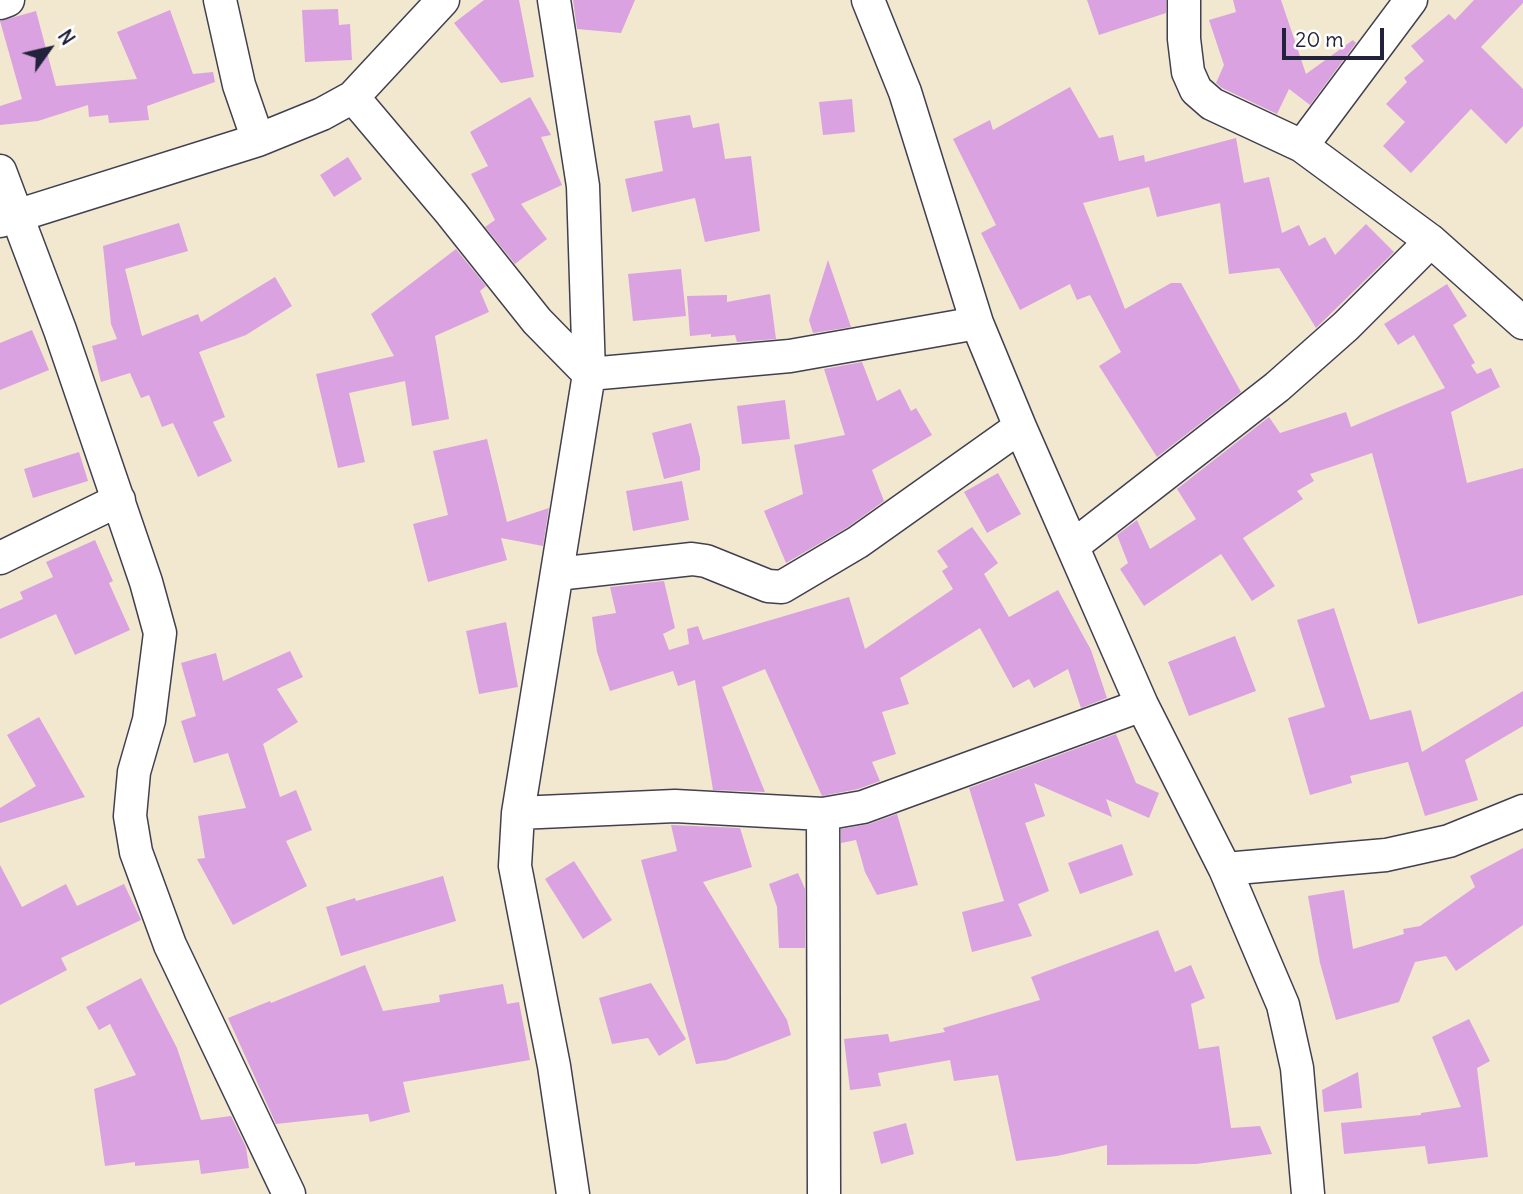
<!DOCTYPE html>
<html>
<head>
<meta charset="utf-8">
<style>
  body { margin:0 }
  #map { position:relative; width:1523px; height:1194px; overflow:hidden; background:#f2e8cf; font-family:Delius,sans-serif }
  canvas { display:block }
  .north { position:absolute; left:14px; top:14px; width:70px; height:70px; -webkit-text-stroke:5px #fff; paint-order:stroke; rotate:56deg; font-size:19px; font-weight:700; line-height:28px; text-align:center; color:#22223b }
  .north::after { content:''; display:block; margin:auto; width:24px; height:32px; background:#22223b; clip-path:polygon(50% 0,100% 100%,50% 72%,0 100%) }
  .scale { position:absolute; left:1282px; top:28px; width:102px; height:32px; box-sizing:border-box; border:4px solid #22223b; border-top:0; padding-left:9px; font-size:21px; line-height:24px; white-space:nowrap; color:#22223b; -webkit-text-stroke:5px #fff; paint-order:stroke }
</style>
</head>
<body>
<div id="map">
<canvas width="1523" height="1194"></canvas>
<div class="north">N</div>
<div class="scale">20 m</div>
</div>
<script>
const ctx = document.querySelector('canvas').getContext('2d');
ctx.lineJoin = 'round';
function fillPath(path, color) { ctx.fillStyle = color; ctx.fill(path, 'evenodd'); }
const poly = rows => new Path2D(rows.map(r => 'M' + r).join(''));
function strokePath(path, color, width, dash) { ctx.strokeStyle = color; ctx.lineWidth = width; ctx.lineCap = dash ? 'butt' : 'round'; ctx.setLineDash(dash || []); ctx.stroke(path); }
fillPath(poly([
  [484,0,519,0,534,77,501,83,454,23],
  [573,0,635,0,621,33,577,29],
  [1087,0,1166,0,1166,13,1099,35],
  [1233,0,1281,0,1306,74,1353,40,1356,43,1310,105,1289,89,1277,114,1222,88,1216,83,1224,65,1209,20,1236,12],
  [1474,0,1523,0,1523,3,1481,47,1523,89,1523,126,1506,144,1471,109,1411,173,1383,146,1405,122,1386,104,1407,82,1404,78,1424,61,1411,46,1449,14,1455,20],
  [338,9,339,25,350,24,352,60,305,62,302,10],
  [170,10,193,74,213,72,215,82,147,106,149,120,109,123,108,115,89,117,88,105,38,121,0,125,0,106,22,99,0,21,36,11,56,86,137,79,117,32],
  [1070,87,1099,138,1113,135,1119,161,1144,155,1145,162,1236,138,1244,183,1269,177,1282,233,1299,225,1309,246,1325,237,1335,255,1366,224,1394,252,1316,328,1279,268,1229,274,1220,203,1157,217,1149,187,1083,203,1125,309,1171,283,1181,283,1241,392,1157,457,1099,366,1121,352,1090,295,1077,300,1070,284,1020,310,981,233,996,225,953,139,990,120,993,130],
  [530,97,551,135,541,137,562,185,521,204,547,239,515,264,485,227,495,220,471,174,488,166,470,132],
  [852,99,855,132,823,135,819,102],
  [690,115,693,128,719,123,725,159,751,156,760,231,705,242,695,198,632,212,625,179,663,171,654,121],
  [348,157,362,179,334,197,320,175],
  [179,223,188,251,125,269,142,336,198,314,201,322,275,277,292,306,246,335,199,352,225,417,213,422,232,461,198,477,173,423,162,427,149,395,141,398,130,373,101,382,92,346,117,339,111,324,103,246],
  [456,249,486,286,480,291,489,312,435,336,449,419,412,426,405,381,349,393,365,462,338,468,316,374,394,356,371,314],
  [828,260,851,327,813,333,809,320],
  [681,269,686,316,633,321,628,274],
  [1447,284,1467,316,1453,325,1475,363,1471,365,1477,374,1491,368,1500,387,1451,412,1467,483,1523,468,1523,595,1418,624,1372,453,1310,474,1314,481,1297,491,1303,499,1243,538,1275,586,1252,601,1221,554,1144,606,1120,569,1128,563,1117,535,1137,520,1150,549,1196,519,1177,489,1269,417,1280,433,1346,412,1351,427,1445,388,1414,335,1398,345,1384,324],
  [770,294,776,339,737,342,735,335,711,337,711,334,690,336,687,296,727,295,727,302],
  [32,330,49,370,0,390,0,343],
  [862,362,877,401,900,389,911,411,916,408,932,435,872,470,884,501,848,527,786,563,764,511,803,494,794,445,845,435,824,369],
  [785,400,790,439,742,444,737,406],
  [691,423,700,458,700,470,664,479,652,433],
  [487,439,507,522,549,508,543,546,501,538,507,560,428,582,413,524,448,515,433,451],
  [79,452,88,481,33,498,24,469],
  [998,473,1021,514,987,533,964,492],
  [682,481,689,520,633,531,626,491],
  [972,527,998,563,984,574,1009,617,1058,590,1091,650,1107,698,1081,708,1068,669,1034,688,1029,679,1013,688,980,628,900,678,909,704,882,712,896,754,872,762,880,781,858,789,822,796,765,669,722,687,765,792,713,790,695,680,678,686,673,671,610,691,597,652,592,617,616,613,610,587,664,581,675,628,663,634,669,650,689,644,687,629,698,626,703,640,849,597,865,649,953,589,942,571,948,567,937,551],
  [95,540,113,581,109,583,130,630,75,655,56,614,0,639,0,609,23,599,20,592,53,577,46,562],
  [1334,608,1370,720,1411,710,1422,752,1523,691,1523,726,1465,760,1478,800,1425,816,1408,762,1350,776,1352,783,1310,795,1288,718,1325,707,1297,620],
  [506,622,518,687,479,694,466,631],
  [1235,636,1256,691,1189,716,1168,662],
  [290,651,303,677,277,689,298,722,263,744,280,797,296,790,312,830,286,841,307,886,233,925,197,859,205,858,198,816,246,808,228,753,194,763,181,721,196,716,181,663,216,653,223,681],
  [39,717,85,797,0,823,0,808,36,786,7,735],
  [1116,734,1136,783,1159,793,1149,818,1106,799,1112,817,1034,783,1045,816,1025,823,1049,891,1018,904,1032,936,972,952,962,912,1004,901,969,788],
  [897,814,918,885,877,895,865,872,856,840,841,843,841,829,869,824],
  [671,825,740,828,752,867,703,882,787,1020,791,1035,726,1060,696,1064,641,860,677,851],
  [1122,844,1133,875,1080,894,1068,863],
  [1523,848,1523,925,1456,971,1446,956,1415,962,1399,1002,1336,1020,1320,963,1308,896,1344,890,1353,949,1404,934,1403,929,1420,926,1475,887,1470,876],
  [574,861,612,920,583,939,545,879],
  [0,865,22,907,66,884,77,906,124,884,141,920,61,958,67,970,0,1005],
  [798,873,805,889,805,948,779,948,777,907,769,884],
  [443,876,456,921,341,956,326,907,355,898,356,901],
  [1158,930,1175,972,1191,965,1205,998,1191,1004,1199,1049,1219,1046,1231,1128,1260,1126,1272,1154,1196,1164,1107,1165,1107,1145,1057,1156,1016,1161,998,1075,954,1081,950,1060,878,1073,881,1086,850,1090,844,1039,888,1034,890,1042,945,1032,943,1028,1040,1000,1031,977],
  [365,965,383,1011,440,1002,439,995,503,984,507,1004,519,1002,530,1060,403,1082,410,1112,370,1122,368,1114,276,1124,228,1018,270,1001,271,1003],
  [141,978,177,1048,201,1120,231,1116,246,1147,249,1168,201,1174,199,1160,135,1166,135,1162,105,1166,94,1089,136,1075,110,1024,99,1030,86,1007],
  [651,983,686,1039,659,1056,648,1038,612,1044,599,998],
  [1469,1019,1490,1061,1477,1068,1488,1157,1428,1164,1425,1146,1344,1154,1341,1123,1421,1115,1421,1113,1461,1107,1432,1037],
  [1358,1072,1362,1108,1324,1112,1322,1090],
  [906,1123,914,1154,881,1164,873,1132]
]), '#daa2e0');
const minor = poly([
  [220,0,239,85,258,140],
  [554,0,583,186,589,374,518,813,515,866,554,1066,573,1194],
  [868,0,905,92,977,323,1020,427,1142,705,1225,869,1283,1005,1297,1068,1308,1194],
  [1184,0,1184,39,1188,72,1196,90,1212,104,1302,146,1431,241,1523,323],
  [0,3,8,0],
  [353,97,451,213,537,321,589,374],
  [1302,146,1411,0],
  [0,171,60,330,146,582,160,633,149,720,134,772,130,816,136,852,170,945,289,1194],
  [0,221,258,140,322,114,353,97,443,0],
  [589,374,790,356,977,323],
  [1073,546,1277,387,1346,326,1431,241],
  [0,558,119,500],
  [557,574,692,559,706,561,768,586,782,587,858,542,1020,427],
  [518,813,675,806,823,814,863,807,1142,705],
  [823,814,824,1194],
  [1225,869,1386,855,1449,841,1523,811]
]);
strokePath(minor, '#414051', 35);
strokePath(minor, '#fff', 32);
</script>
</body>
</html>
